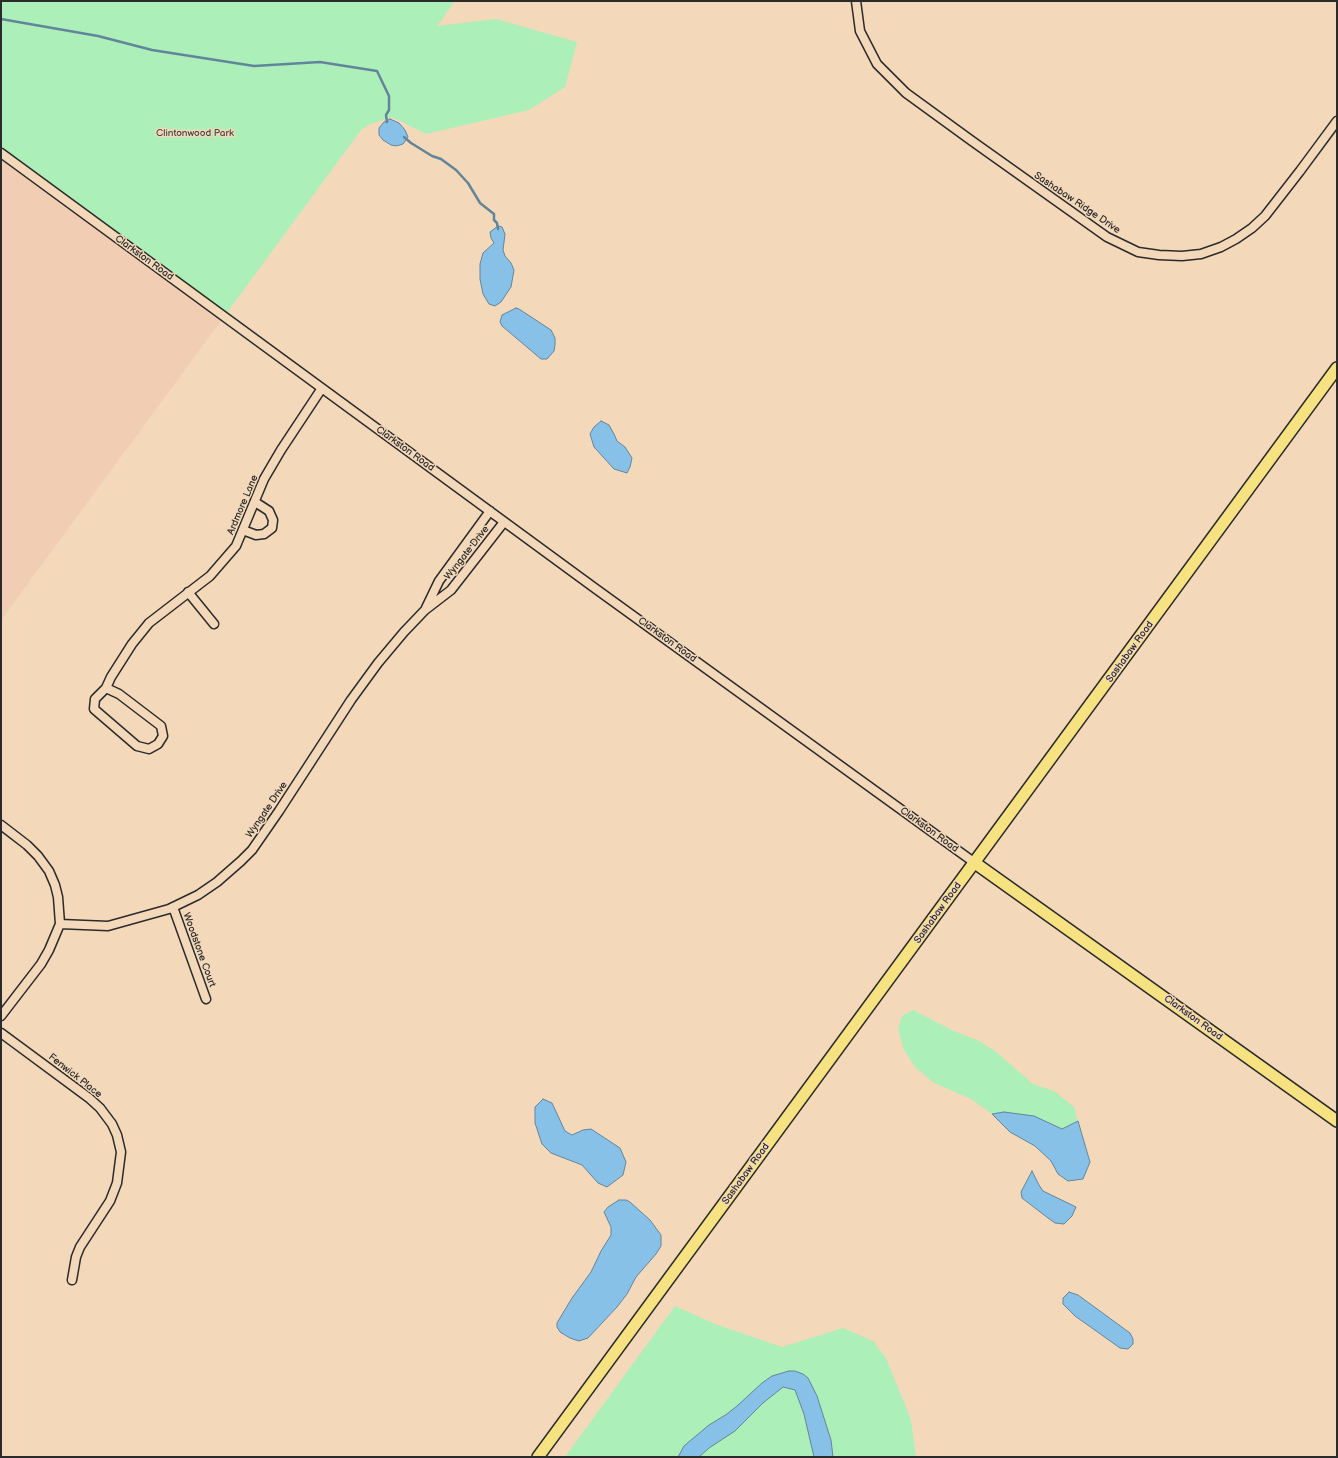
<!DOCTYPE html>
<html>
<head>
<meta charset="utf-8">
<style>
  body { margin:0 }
  #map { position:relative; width:1338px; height:1458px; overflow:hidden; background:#f3d8ba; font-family:"Balsamiq Sans",sans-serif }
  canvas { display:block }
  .frame { position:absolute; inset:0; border:2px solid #2b2b2b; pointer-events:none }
</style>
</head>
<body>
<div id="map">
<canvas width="1338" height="1458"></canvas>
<div class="frame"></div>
</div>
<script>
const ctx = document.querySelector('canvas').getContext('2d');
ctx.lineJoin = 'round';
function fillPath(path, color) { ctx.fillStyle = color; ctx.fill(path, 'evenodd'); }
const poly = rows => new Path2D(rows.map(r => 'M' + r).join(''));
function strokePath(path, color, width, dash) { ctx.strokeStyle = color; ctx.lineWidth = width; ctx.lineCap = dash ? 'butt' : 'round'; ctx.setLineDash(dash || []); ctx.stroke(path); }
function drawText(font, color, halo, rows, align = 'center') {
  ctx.font = font + ' "Balsamiq Sans",sans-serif'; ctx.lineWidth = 3; ctx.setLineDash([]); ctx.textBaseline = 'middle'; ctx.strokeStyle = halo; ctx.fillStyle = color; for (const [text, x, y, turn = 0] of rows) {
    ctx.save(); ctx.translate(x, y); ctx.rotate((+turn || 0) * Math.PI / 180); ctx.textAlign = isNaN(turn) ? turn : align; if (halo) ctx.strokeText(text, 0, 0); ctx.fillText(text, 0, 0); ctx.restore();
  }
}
fillPath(poly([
  [1,155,223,318,1,620]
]), '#f1cdb4');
fillPath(poly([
  [1,1,455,1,437,26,496,19,577,42,565,87,529,110,426,134,392,117,370,124,361,130,223,318,1,155],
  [913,1010,954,1031,979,1041,995,1051,1033,1084,1054,1091,1074,1107,1078,1121,1062,1129,1034,1116,1004,1112,992,1114,971,1099,934,1083,916,1068,904,1050,898,1029,902,1016],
  [675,1306,715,1324,782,1347,843,1328,873,1341,886,1358,911,1420,916,1457,565,1457]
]), '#adefb8');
const water = poly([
  [390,119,399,123,405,130,408,137,403,144,396,146,391,145,383,140,379,135,379,128,384,122,390,119],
  [498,226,502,227,505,234,503,250,505,256,511,263,514,270,511,287,501,302,495,306,489,304,483,294,480,279,480,264,483,253,494,243,491,238,490,232,498,226],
  [516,308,519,309,551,330,555,338,555,345,554,351,547,359,541,359,502,326,500,322,502,315,516,308],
  [601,421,609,425,614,434,617,441,625,447,632,458,630,467,627,473,614,469,594,447,590,434,594,427,601,421],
  [543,1099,552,1103,565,1131,572,1135,583,1130,591,1129,620,1148,626,1162,623,1175,607,1187,598,1183,582,1165,551,1153,542,1144,535,1123,535,1107,543,1099],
  [1004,1112,1034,1116,1062,1129,1078,1121,1090,1162,1083,1179,1068,1181,1058,1174,1051,1161,1035,1146,1010,1132,992,1114,1004,1112],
  [1032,1171,1039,1185,1043,1191,1076,1207,1072,1216,1064,1224,1055,1223,1048,1218,1022,1198,1021,1192,1032,1171],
  [619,1200,626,1200,630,1202,650,1220,661,1235,661,1246,656,1254,636,1277,627,1294,617,1307,588,1338,579,1341,570,1338,560,1332,557,1327,557,1323,572,1298,591,1272,601,1251,611,1235,611,1227,604,1212,608,1207,619,1200],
  [1069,1292,1078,1295,1130,1333,1133,1339,1133,1344,1128,1349,1120,1348,1075,1316,1063,1304,1063,1298,1069,1292],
  [789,1371,795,1371,803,1374,808,1378,817,1396,831,1440,833,1457,814,1457,804,1414,795,1390,783,1387,763,1403,735,1431,709,1448,699,1457,678,1457,684,1446,691,1440,709,1425,727,1414,737,1406,762,1383,772,1376,789,1371]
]);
fillPath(water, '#88c1e7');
strokePath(water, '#63859c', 1);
strokePath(poly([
  [1,19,98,36,152,50,254,66,320,62,377,71,389,96,389,110,386,115,387,122],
  [404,137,411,143,432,156,441,159,456,170,468,183,480,203,494,214,494,220,497,223,498,229]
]), '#63859c', 2.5);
const minor = poly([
  [856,1,860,31,877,64,906,93,972,141,1107,237,1138,252,1159,255,1182,256,1201,254,1221,247,1236,239,1252,228,1265,216,1300,171,1337,121],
  [1,153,596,589,975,863],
  [243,530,256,535,264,534,272,528,273,520,269,511,255,502],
  [188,592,214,624],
  [426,608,439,581,490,511],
  [106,688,119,694,161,726,163,736,158,744,149,749,137,746,94,709,95,699,106,688,111,677,132,644,149,623,210,576,236,546,264,479,281,450,322,388],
  [1,825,27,845,38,856,49,871,55,885,58,897,60,924,49,950,41,964,1,1016],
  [173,907,206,999],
  [60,924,108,926,169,909,198,895,217,882,241,861,252,850,279,811,351,700,378,663,404,632,425,610,451,590,504,522],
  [1,1033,89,1098,100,1108,112,1124,117,1135,121,1152,117,1183,110,1201,80,1247,76,1257,72,1280]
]);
const major = poly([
  [975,863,1337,1121],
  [538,1457,1337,368]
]);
strokePath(minor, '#2b2b2b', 11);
strokePath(major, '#2b2b2b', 14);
strokePath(minor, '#f3d8ba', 8);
strokePath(major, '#f7e281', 11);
drawText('10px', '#3e4840', '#f3d8ba', [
  ["Clintonwood Park",195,133]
]);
drawText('10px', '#2b2b2b', '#f3d8ba', [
  ["Sashabaw Ridge Drive",1077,203,34],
  ["Clarkston Road",144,258,36],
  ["Clarkston Road",405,449,36],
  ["Ardmore Lane",243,505,-67],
  ["Wyngate Drive",467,553,-52],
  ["Clarkston Road",667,640,36],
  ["Sashabaw Road",1130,652,-54],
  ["Wyngate Drive",267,810,-56],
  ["Clarkston Road",929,830,36],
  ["Sashabaw Road",938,913,-54],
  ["Woodstone Court",199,950,70],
  ["Clarkston Road",1193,1018,36],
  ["Fenwick Place",75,1076,38],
  ["Sashabaw Road",746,1174,-54]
]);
</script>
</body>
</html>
